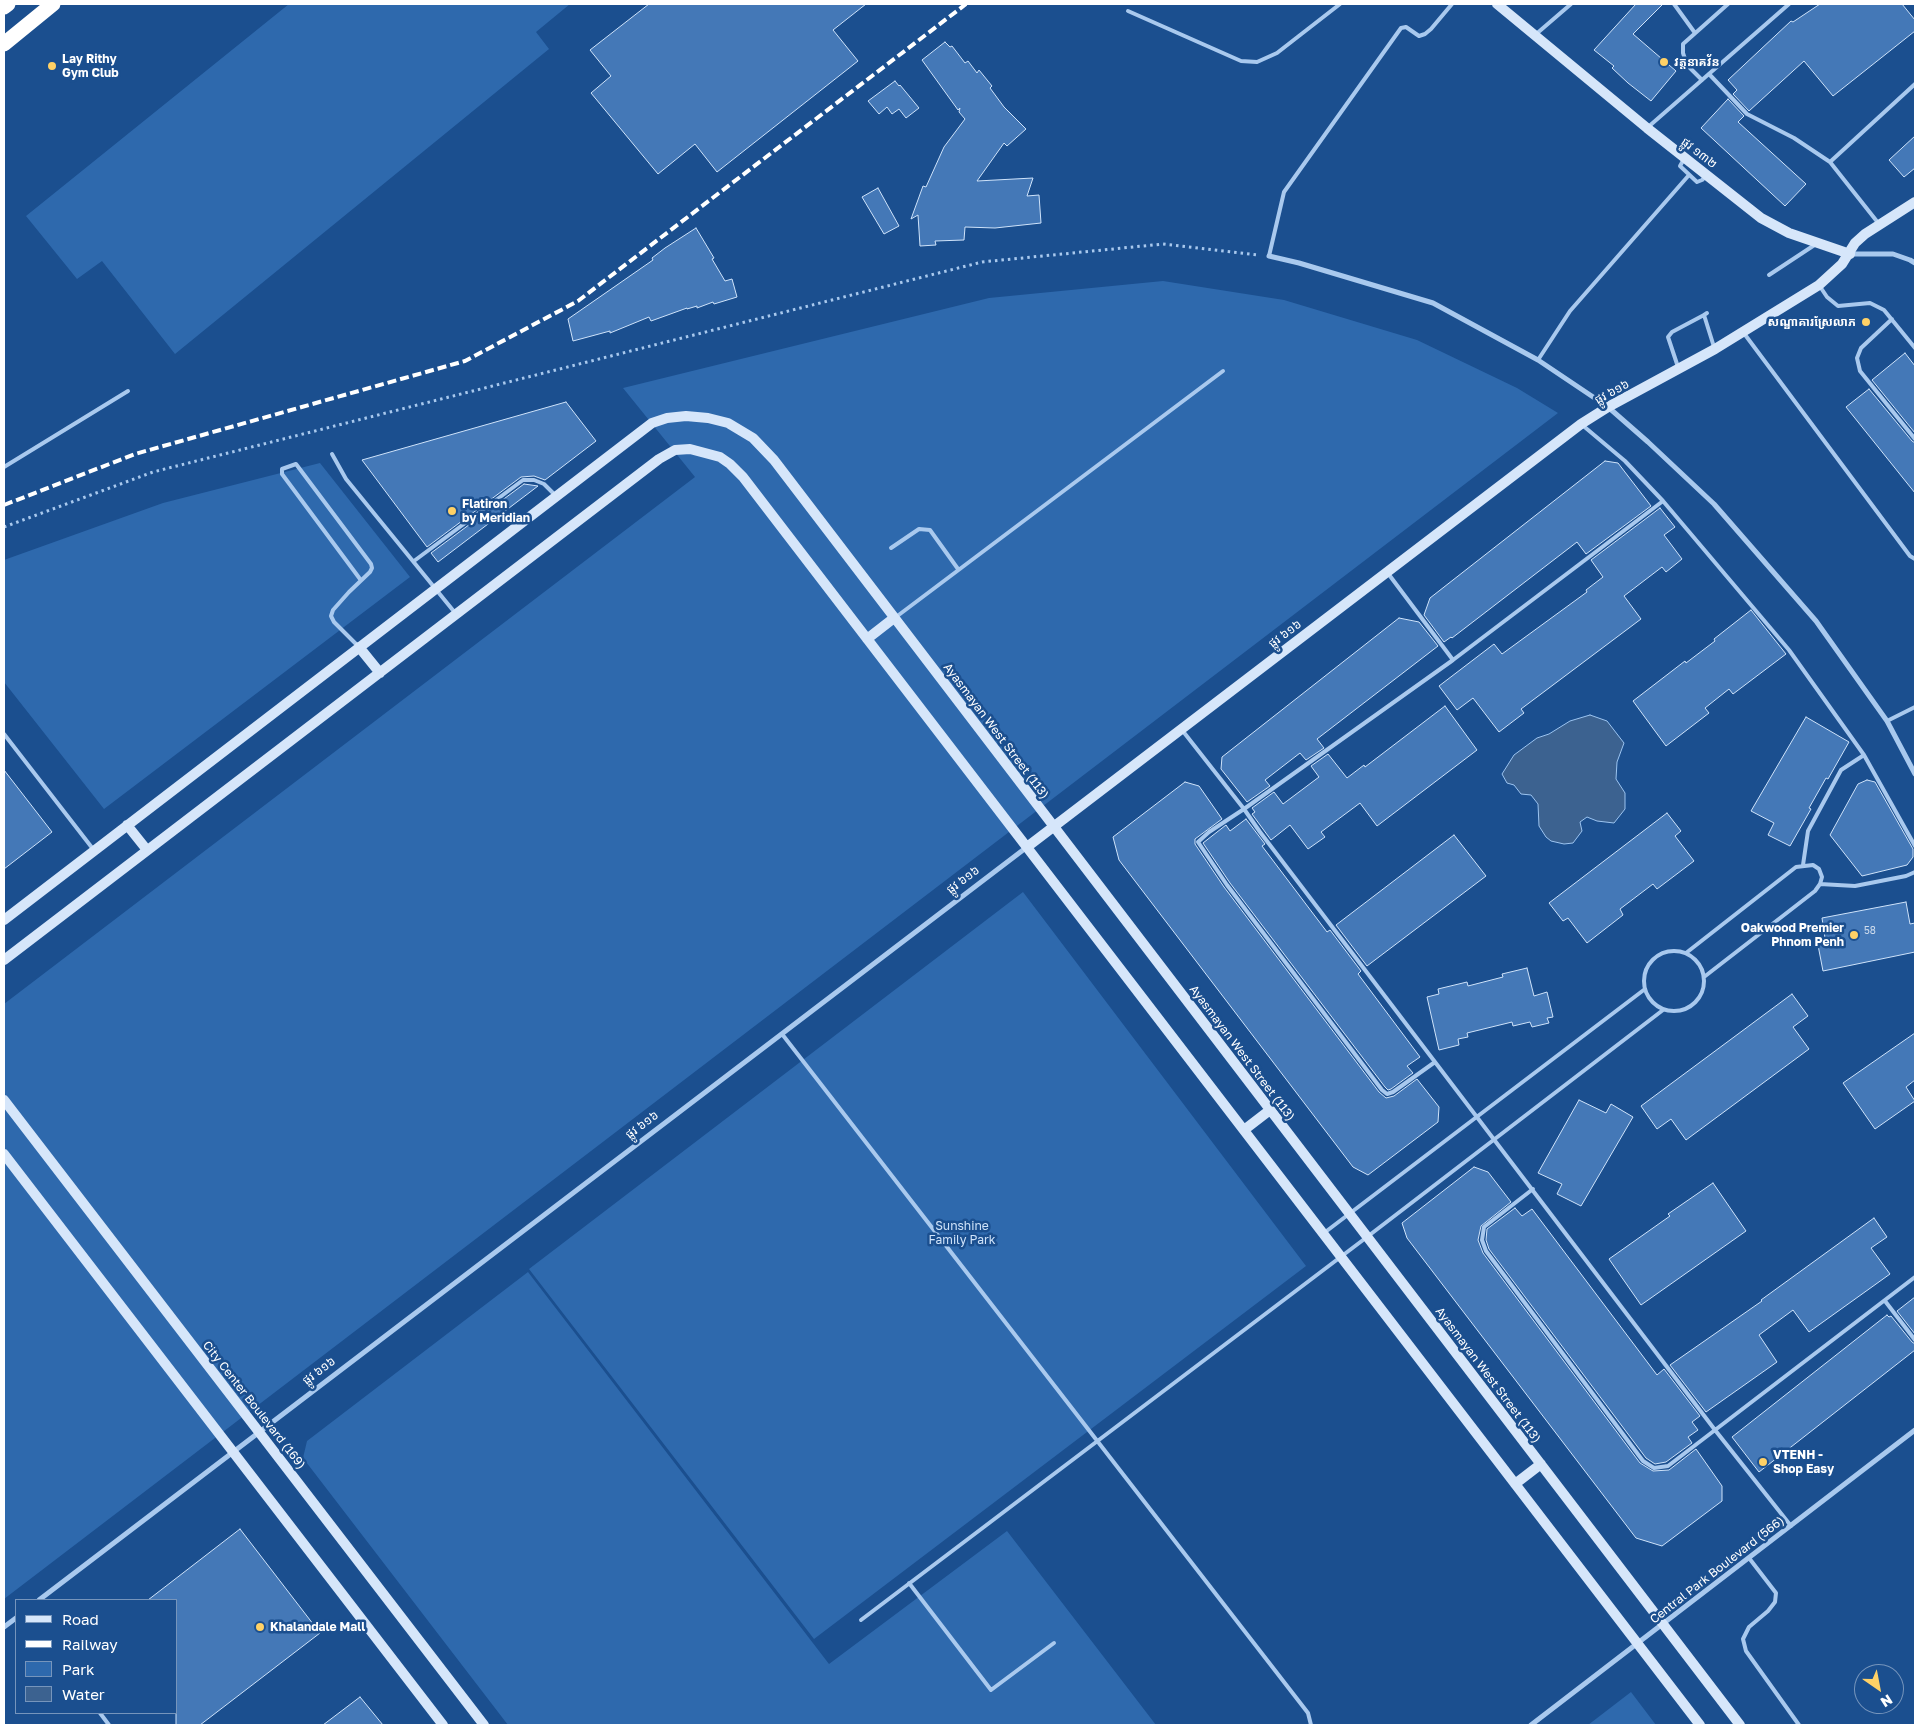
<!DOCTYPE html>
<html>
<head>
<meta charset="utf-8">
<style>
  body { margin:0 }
  #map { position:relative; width:1919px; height:1729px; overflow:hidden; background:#1b4f8f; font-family:"Golos Text",sans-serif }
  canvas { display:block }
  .frame { position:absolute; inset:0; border:5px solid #fff; pointer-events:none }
  .legend { position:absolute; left:15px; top:1599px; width:162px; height:115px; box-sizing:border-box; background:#1b4f8f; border:1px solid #7695bc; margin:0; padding:6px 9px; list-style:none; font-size:15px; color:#fff }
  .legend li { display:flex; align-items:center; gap:10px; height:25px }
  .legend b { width:25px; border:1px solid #7695bc }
  .north { position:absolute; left:1854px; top:1664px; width:50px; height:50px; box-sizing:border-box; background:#1b4f8f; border:1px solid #7695bc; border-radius:50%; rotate:147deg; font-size:14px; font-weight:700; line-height:20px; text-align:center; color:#fff }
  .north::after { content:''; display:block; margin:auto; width:18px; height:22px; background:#ffd166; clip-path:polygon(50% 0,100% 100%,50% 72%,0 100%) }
</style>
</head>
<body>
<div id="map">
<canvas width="1919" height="1729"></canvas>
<div class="frame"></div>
<ul class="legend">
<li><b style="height:6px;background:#d6e6fa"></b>Road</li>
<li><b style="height:6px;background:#fff"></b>Railway</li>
<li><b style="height:14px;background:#2e69ad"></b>Park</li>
<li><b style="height:14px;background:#3c6290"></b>Water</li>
</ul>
<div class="north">N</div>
</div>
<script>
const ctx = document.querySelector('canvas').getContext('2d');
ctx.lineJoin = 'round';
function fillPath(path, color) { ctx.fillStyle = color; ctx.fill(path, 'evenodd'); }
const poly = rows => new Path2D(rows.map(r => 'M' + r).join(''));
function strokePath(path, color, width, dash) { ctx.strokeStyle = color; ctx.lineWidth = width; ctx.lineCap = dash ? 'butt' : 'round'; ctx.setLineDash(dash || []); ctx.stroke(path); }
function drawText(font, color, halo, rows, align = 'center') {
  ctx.font = font + ' "Golos Text","Noto Sans Khmer",sans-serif'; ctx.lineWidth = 5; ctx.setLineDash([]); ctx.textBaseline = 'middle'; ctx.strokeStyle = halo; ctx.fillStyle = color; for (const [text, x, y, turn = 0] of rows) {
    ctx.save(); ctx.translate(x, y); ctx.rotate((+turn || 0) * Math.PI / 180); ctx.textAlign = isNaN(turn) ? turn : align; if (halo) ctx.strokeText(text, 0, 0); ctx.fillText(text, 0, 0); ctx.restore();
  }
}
fillPath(poly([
  [289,4,570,4,536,32,549,49,175,354,102,261,77,279,26,216],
  [1163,281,1284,300,1417,340,1517,388,1558,413,4,1599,4,1004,695,477,623,388,989,298],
  [320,463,410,577,104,809,4,682,4,560,163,503],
  [1023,892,1306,1266,814,1639,529,1269],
  [528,1272,829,1664,1007,1531,1156,1725,508,1725,303,1458,307,1441],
  [1631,1692,1656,1725,1588,1725]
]), '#2e69ad');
const water = poly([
  [1590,715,1607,721,1624,743,1617,762,1616,779,1625,793,1625,809,1614,823,1597,821,1587,817,1580,822,1582,831,1573,843,1564,844,1551,841,1546,837,1539,826,1538,804,1531,795,1521,794,1514,785,1507,783,1502,774,1514,755,1537,738,1549,734,1570,721,1590,715]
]);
fillPath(water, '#3c6290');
strokePath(water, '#9cc4f0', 1);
const building = poly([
  [649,4,866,4,833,30,858,61,717,172,695,144,658,174,591,93,611,76,590,50,649,4],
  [1636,4,1663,4,1633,34,1676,71,1651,101,1628,83,1612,68,1614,66,1594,50,1636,4],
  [1820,4,1902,4,1915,20,1915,31,1833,96,1804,61,1749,111,1733,94,1737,90,1728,80,1791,21,1793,22,1820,4],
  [945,42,950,47,952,46,965,63,968,61,977,73,979,70,992,86,990,88,1004,107,1026,129,1007,146,1004,143,977,181,1033,178,1027,196,1039,195,1041,223,995,228,965,227,964,240,935,241,936,245,920,246,918,215,911,219,923,186,926,187,944,147,965,119,959,112,960,108,958,110,922,60,945,42],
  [895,81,899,86,900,85,919,108,906,118,899,109,892,114,887,107,879,114,868,101,895,81],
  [1728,99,1744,116,1738,122,1806,184,1785,206,1701,128,1728,99],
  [1915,136,1915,168,1904,177,1889,160,1915,136],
  [878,188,899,226,884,234,862,197,878,188],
  [696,228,714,258,712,259,725,281,732,279,737,297,714,304,713,302,697,308,697,306,687,309,687,308,651,321,649,317,610,333,610,331,573,341,568,319,653,260,652,258,665,248,696,228],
  [1905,353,1915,366,1915,433,1872,380,1905,353],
  [1869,389,1912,441,1915,443,1915,493,1846,407,1869,389],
  [566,402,596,441,545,480,534,476,521,477,427,547,362,460,566,402],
  [1605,461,1618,463,1651,506,1586,554,1577,542,1452,638,1451,637,1444,642,1424,615,1430,598,1605,461],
  [524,484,538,486,438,562,431,553,524,484],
  [1660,508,1675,527,1664,535,1682,559,1666,572,1662,567,1624,596,1641,619,1521,709,1524,713,1499,732,1473,698,1457,710,1439,686,1494,644,1502,654,1587,592,1586,590,1603,577,1591,560,1660,508],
  [1751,610,1786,654,1733,694,1729,689,1705,708,1709,713,1666,746,1633,701,1685,661,1686,663,1715,641,1714,639,1751,610],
  [1399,618,1419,622,1438,646,1317,739,1324,748,1306,760,1300,753,1265,780,1270,786,1247,802,1221,769,1222,757,1399,618],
  [1445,706,1477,750,1377,826,1360,803,1321,832,1325,837,1308,849,1290,825,1271,840,1252,814,1255,812,1252,808,1274,792,1283,804,1319,777,1311,766,1328,754,1347,778,1364,765,1365,767,1445,706],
  [1806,717,1849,742,1828,779,1826,778,1809,808,1811,809,1790,846,1768,835,1774,823,1751,811,1806,717],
  [4,770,52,832,4,869,4,770],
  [1867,780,1875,782,1913,849,1913,857,1907,865,1862,876,1830,835,1858,784,1867,780],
  [1185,782,1199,786,1222,819,1195,839,1195,844,1224,887,1379,1092,1386,1098,1394,1096,1417,1079,1439,1107,1438,1122,1368,1175,1353,1167,1119,860,1113,837,1185,782],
  [1667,813,1681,831,1675,836,1694,861,1657,889,1653,884,1620,909,1623,915,1587,943,1568,918,1563,921,1549,903,1667,813],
  [1246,819,1265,844,1262,846,1327,932,1330,930,1361,971,1358,974,1420,1057,1407,1066,1413,1073,1391,1089,1388,1090,1385,1087,1230,883,1203,843,1226,825,1230,831,1246,819],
  [1454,835,1486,876,1367,966,1336,925,1454,835],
  [1906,902,1910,924,1915,923,1915,952,1823,971,1817,940,1825,938,1822,918,1906,902],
  [1527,968,1534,996,1547,992,1553,1017,1547,1018,1549,1023,1532,1027,1530,1022,1513,1026,1512,1022,1467,1033,1468,1037,1458,1039,1459,1045,1439,1050,1427,997,1439,994,1438,989,1467,982,1468,986,1503,977,1502,974,1527,968],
  [1792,994,1808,1016,1793,1027,1809,1049,1686,1140,1671,1119,1657,1129,1641,1106,1792,994],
  [1915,1033,1915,1080,1906,1087,1915,1101,1875,1129,1843,1083,1915,1033],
  [1579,1100,1606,1113,1611,1104,1633,1117,1581,1206,1557,1194,1562,1184,1538,1173,1579,1100],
  [1474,1167,1488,1172,1511,1202,1481,1226,1478,1240,1483,1253,1640,1463,1653,1471,1669,1470,1696,1449,1722,1486,1722,1501,1662,1546,1636,1538,1407,1238,1402,1223,1474,1167],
  [1713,1183,1746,1231,1641,1305,1609,1259,1670,1216,1668,1214,1713,1183],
  [1515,1208,1522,1216,1532,1209,1657,1375,1664,1369,1700,1416,1692,1422,1698,1430,1688,1437,1692,1443,1666,1462,1655,1464,1646,1458,1489,1249,1486,1240,1487,1229,1515,1208],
  [1874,1218,1887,1237,1871,1248,1890,1274,1809,1332,1793,1310,1759,1335,1777,1362,1706,1412,1670,1365,1762,1301,1761,1300,1874,1218],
  [1915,1297,1915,1334,1897,1311,1915,1297],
  [1887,1315,1889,1317,1891,1316,1912,1342,1915,1344,1915,1350,1759,1472,1732,1437,1887,1315],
  [240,1529,320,1633,200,1725,176,1725,176,1600,148,1600,240,1529],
  [360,1697,383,1725,323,1725,360,1697]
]);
fillPath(building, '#4478b7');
strokePath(building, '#cfe3fa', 1);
strokePath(poly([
  [4,527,153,472,982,262,1163,244,1258,255]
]), '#a9c9ee', 3, [2.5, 4]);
strokePath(poly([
  [1674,4,1695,33],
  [1128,11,1241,61,1257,62,1277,53,1340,4],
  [1535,35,1571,4],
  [1709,74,1747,114,1794,138,1830,162,1879,224],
  [1702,80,1687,65,1683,53,1683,44,1728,4],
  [1647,128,1789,4],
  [1684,159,1680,166,1697,182,1702,180,1706,176],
  [1830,162,1915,84],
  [1269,256,1284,192,1401,28,1406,27,1419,36,1425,34,1431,29,1452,4],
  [1769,275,1816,244],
  [1819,285,1827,297,1838,306,1870,303,1884,310,1915,348],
  [1707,313,1704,315,1714,347],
  [1892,319,1861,348,1857,358,1860,371,1915,439],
  [1743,332,1910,556,1915,559],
  [1538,360,1570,311,1689,175],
  [1678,367,1668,337,1672,332,1704,315],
  [1581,424,1625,461,1663,501,1789,650,1864,755,1915,846],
  [332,454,346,479,456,614],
  [4,467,128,391],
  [891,548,919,529,930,530,958,569],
  [414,561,523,480,534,480,544,484,556,496],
  [1387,572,1453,660],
  [896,617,1223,371],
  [359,647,334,622,331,616,333,610,349,592,370,572,372,568,371,564,296,464,282,469,282,474,360,579],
  [1887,721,1915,707],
  [1182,730,1244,809,1260,832,1715,1430,1791,1526],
  [4,734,93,849],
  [1803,865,1808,831,1841,770,1864,755],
  [1820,884,1855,886,1906,876,1915,872],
  '1644 981a30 30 0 1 1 60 0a30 30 0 1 1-60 0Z',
  [1686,953,1796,867,1813,865,1819,869,1822,877,1820,884,1815,891,1704,977],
  [782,1034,1308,1713,1311,1725],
  [1435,1062,1393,1092,1387,1094,1382,1090,1227,885,1198,842,1209,832,1244,809,1453,660,1663,501],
  [1533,1189,1484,1227,1482,1240,1486,1251,1643,1461,1654,1468,1668,1466,1915,1277],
  [1324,1233,1645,989],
  [1885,1301,1915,1340],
  [1749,1558,1776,1593,1775,1602,1768,1611,1749,1627,1743,1639,1746,1651,1799,1725],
  [909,1583,991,1690,1054,1643],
  [861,1620,1367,1237,1663,1010],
  [100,1713,109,1725]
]), '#a9c9ee', 4);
strokePath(poly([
  [1850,254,1893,254,1910,260,1915,263],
  [1269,256,1299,263,1433,303,1538,360,1608,407,1648,442,1714,504,1816,621,1887,721,1915,774],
  [39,1600,1027,847],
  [4,1627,16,1618],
  [1531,1725,1915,1430]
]), '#a9c9ee', 5);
strokePath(poly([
  [1497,4,1647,128,1761,218,1789,233,1850,254],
  [867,639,894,618],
  [359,647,380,673],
  [127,825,147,850],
  [1027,847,1581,424,1608,407,1715,349,1819,285,1842,264,1855,243,1865,234,1915,202],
  [4,920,652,423,667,418,686,416,708,418,728,423,753,438,774,460,1740,1725],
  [4,960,659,459,675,450,690,449,720,457,730,464,743,477,1700,1725],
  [4,1100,484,1725],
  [1244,1130,1270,1110],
  [4,1154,443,1725],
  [1515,1484,1541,1464]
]), '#d6e6fa', 10);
strokePath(poly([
  [4,7,8,4],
  [4,44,53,4]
]), '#fff', 15);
strokePath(poly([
  [4,505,135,454,465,361,578,301,966,4]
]), '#fff', 4, [9, 4]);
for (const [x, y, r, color] of [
  [1664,62,5,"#ffd166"],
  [52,66,5,"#ffd166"],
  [1866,322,5,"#ffd166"],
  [452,511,5,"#ffd166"],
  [1854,935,5,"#ffd166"],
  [1763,1462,5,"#ffd166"],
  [260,1627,5,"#ffd166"]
]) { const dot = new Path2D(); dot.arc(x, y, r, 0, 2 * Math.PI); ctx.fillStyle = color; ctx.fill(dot); strokePath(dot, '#1b4f8f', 2); }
drawText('10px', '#d0dded', null, [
  ["58",1870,931]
]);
drawText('bold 12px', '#fff', '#1b4f8f', [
  ["Lay Rithy",62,59],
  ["Gym Club",62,73],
  ["វត្តនាគវ័ន",1674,62],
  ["សណ្ឋាគារស្រែលាភ",1856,322,"right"],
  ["Flatiron",462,504],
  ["by Meridian",462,518],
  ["Oakwood Premier",1844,928,"right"],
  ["Phnom Penh",1844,942,"right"],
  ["VTENH -",1773,1455],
  ["Shop Easy",1773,1469],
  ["Khalandale Mall",270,1627]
], 'left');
drawText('12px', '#fff', '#1b4f8f', [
  ["ផ្លូវ ១៣២",1699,153,38],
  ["ផ្លូវ ៦១៦",1612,392,-29],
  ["ផ្លូវ ៦១៦",1285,634,-37],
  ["Ayasmayan West Street (113)",996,731,53],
  ["ផ្លូវ ៦១៦",963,880,-37],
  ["Ayasmayan West Street (113)",1242,1053,53],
  ["ផ្លូវ ៦១៦",642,1125,-37],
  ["ផ្លូវ ៦១៦",319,1371,-37],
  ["Ayasmayan West Street (113)",1488,1375,53],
  ["City Center Boulevard (169)",254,1405,52],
  ["Central Park Boulevard (566)",1717,1570,-38]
]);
drawText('12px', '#cfe3fa', '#1b4f8f', [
  ["Sunshine",962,1226],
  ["Family Park",962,1240]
]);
</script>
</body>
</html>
